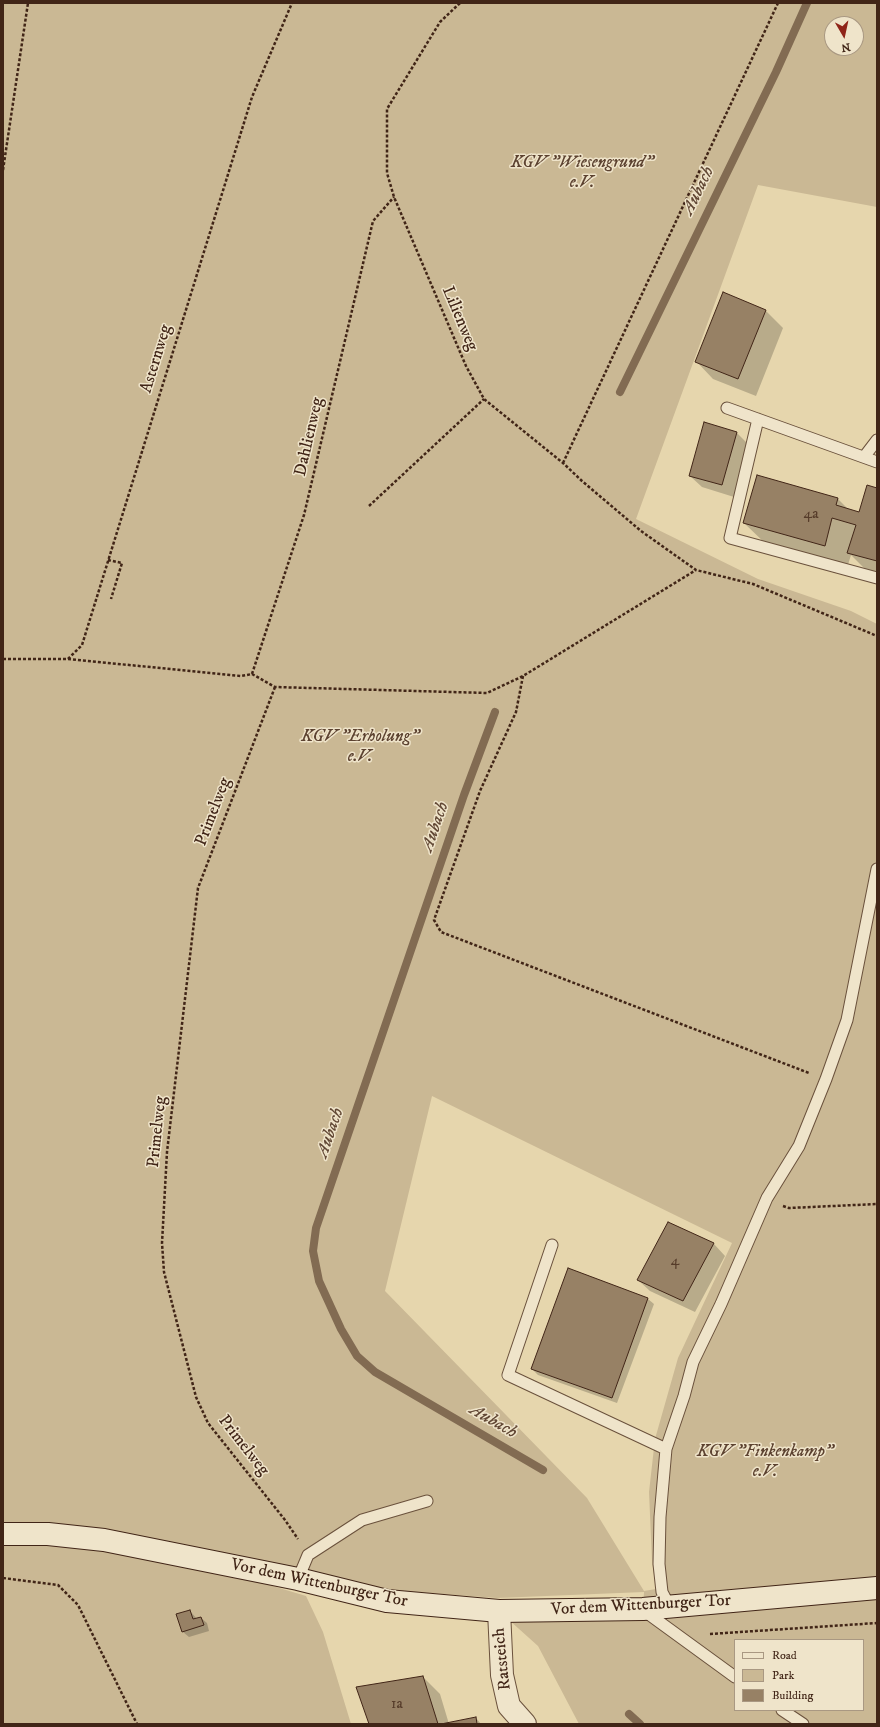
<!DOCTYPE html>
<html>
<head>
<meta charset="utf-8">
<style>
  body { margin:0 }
  #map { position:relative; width:880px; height:1727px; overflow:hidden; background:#e6d6ad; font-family:"IM FELL DW Pica",serif }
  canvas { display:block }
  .frame { position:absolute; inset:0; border:4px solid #412517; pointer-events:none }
  .legend { position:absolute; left:734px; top:1639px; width:130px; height:72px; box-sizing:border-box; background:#efe4ca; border:1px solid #a99882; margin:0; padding:5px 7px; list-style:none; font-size:12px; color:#412517 }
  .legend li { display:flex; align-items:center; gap:8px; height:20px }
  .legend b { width:20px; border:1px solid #a99882 }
  .north { position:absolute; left:824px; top:16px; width:40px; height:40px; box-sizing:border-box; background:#efe4ca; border:1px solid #a99882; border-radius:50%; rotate:171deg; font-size:11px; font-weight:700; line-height:16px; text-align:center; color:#412517 }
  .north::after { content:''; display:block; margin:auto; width:14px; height:18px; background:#8f2418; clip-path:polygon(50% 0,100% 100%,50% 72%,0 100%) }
</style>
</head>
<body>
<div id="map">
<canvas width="880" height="1727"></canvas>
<div class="frame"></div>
<ul class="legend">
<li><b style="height:5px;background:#efe4ca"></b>Road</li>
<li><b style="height:11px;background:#cab894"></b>Park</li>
<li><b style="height:11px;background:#978165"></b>Building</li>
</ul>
<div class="north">N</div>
</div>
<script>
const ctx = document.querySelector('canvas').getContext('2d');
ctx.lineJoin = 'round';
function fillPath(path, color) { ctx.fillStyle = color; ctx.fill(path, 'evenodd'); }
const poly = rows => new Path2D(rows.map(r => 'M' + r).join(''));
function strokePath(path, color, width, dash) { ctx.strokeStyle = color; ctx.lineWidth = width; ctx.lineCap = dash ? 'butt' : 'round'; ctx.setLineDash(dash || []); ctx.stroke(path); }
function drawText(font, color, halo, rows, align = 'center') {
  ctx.font = font + ' "IM FELL DW Pica",serif'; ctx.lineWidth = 3; ctx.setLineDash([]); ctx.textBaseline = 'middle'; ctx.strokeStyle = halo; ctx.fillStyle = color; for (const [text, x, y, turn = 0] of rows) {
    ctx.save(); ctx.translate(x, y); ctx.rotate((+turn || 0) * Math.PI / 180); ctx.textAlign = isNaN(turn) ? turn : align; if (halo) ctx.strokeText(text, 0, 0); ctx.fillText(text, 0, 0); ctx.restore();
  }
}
fillPath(poly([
  [3,3,877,3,877,207,758,185,636,519,758,579,851,611,877,624,877,1724,814,1724,800,1720,785,1710,863,1710,863,1640,735,1640,735,1710,782,1710,803,1724,579,1724,538,1646,499,1611,643,1609,644,1592,497,1598,388,1590,3,1525],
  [832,24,856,24,856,48,832,48],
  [432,1096,732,1243,678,1358,655,1439,649,1492,652,1561,656,1589,644,1591,587,1498,385,1291],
  [3,1526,102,1535,306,1596,323,1632,351,1724,3,1724]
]), '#cab894');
fillPath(poly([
  [766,311,783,328,756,396,713,379,696,361],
  [736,432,748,444,734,497,702,487,690,476],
  [757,476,838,499,849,510,860,513,877,489,877,577,871,575,851,555,847,568,767,545,744,523],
  [668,1223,714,1244,725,1256,695,1312,650,1291,638,1280],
  [569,1270,648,1299,654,1304,617,1403,538,1375,532,1369],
  [190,1611,197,1619,201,1618,207,1623,209,1631,189,1637,183,1632],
  [423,1677,440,1694,449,1724,476,1718,481,1724,370,1724]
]), '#0003');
strokePath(poly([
  [620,392,776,72,807,3],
  [495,712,464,795,316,1228,313,1251,319,1281,341,1329,357,1356,375,1372,543,1470],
  [629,1714,640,1724]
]), '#826b52', 8);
const building = poly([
  [723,292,766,310,738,379,695,362,723,292],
  [704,422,737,432,722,485,689,476,704,422],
  [757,475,838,498,836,505,859,512,867,485,877,488,877,561,847,553,856,525,832,518,825,546,743,523,757,475],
  [668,1222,714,1243,683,1301,637,1280,668,1222],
  [568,1268,648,1298,612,1398,531,1369,568,1268],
  [190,1610,193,1619,201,1617,204,1625,182,1632,176,1614,190,1610],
  [423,1676,438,1724,369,1724,356,1687,423,1676],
  [476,1717,477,1724,441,1724,476,1717]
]);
fillPath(building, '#978165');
strokePath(building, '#412517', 1);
const lane = poly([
  [727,408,877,462],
  [758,419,730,538,877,578],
  [864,457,877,440],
  [552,1245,508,1375,666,1449],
  [298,1579,308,1555,362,1520,427,1501],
  [670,1607,662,1592,659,1564,660,1517,666,1449,684,1396,693,1362,721,1304,767,1198,799,1146,826,1079,847,1020,877,869],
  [643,1610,735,1677],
  [782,1710,803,1724]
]);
const street = poly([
  [499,1611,502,1675,509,1706,525,1724]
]);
const secondary = poly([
  [3,1534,48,1534,104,1540,298,1579,387,1601,499,1611,643,1609,877,1588]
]);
strokePath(lane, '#6a513c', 13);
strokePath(street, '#6a513c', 24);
strokePath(secondary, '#412517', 24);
strokePath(poly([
  [460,3,440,22,387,109,387,173,394,197,466,366,484,399,563,463,582,481,641,531,696,570,753,584,877,636],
  [3,170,28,3],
  [563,463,778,3],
  [369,506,484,399],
  [108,560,122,563,111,599],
  [3,659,68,659,241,676,252,674,304,515,373,221,394,197],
  [68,659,82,645,252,97,292,3],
  [252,674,275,687,487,693,523,676,696,570],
  [523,676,516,712,480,791,434,920,441,932,809,1073],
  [275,687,198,888,167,1152,162,1243,164,1272,196,1397,208,1423,285,1520,298,1539],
  [783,1206,789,1208,877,1204],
  [3,1578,58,1585,78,1605,137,1724],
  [710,1634,877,1623]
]), '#412517', 2.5, [3, 2]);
strokePath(lane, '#efe4ca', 11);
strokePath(street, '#efe4ca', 22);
strokePath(secondary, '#efe4ca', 22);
drawText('15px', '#563c2a', null, [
  ["4a",811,515],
  ["4",675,1262],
  ["1a",397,1705]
]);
drawText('italic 17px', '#5c4230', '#efe4ca', [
  ["KGV \"Wiesengrund\"",582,163],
  ["e.V.",582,183],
  ["KGV \"Erholung\"",360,737],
  ["e.V.",360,757],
  ["KGV \"Finkenkamp\"",765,1452],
  ["e.V.",765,1472]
]);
drawText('17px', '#412517', '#efe4ca', [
  ["Lilienweg",459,319,67],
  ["Asternweg",157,359,-73],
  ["Dahlienweg",310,437,-77],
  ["Primelweg",214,812,-69],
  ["Primelweg",158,1132,-84],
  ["Primelweg",243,1446,52],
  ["Vor dem Wittenburger Tor",319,1584,12],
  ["Vor dem Wittenburger Tor",641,1606,-3],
  ["Ratsteich",503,1659,-96]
]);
drawText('italic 18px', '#624835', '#efe4ca', [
  ["Aubach",699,191,-64],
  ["Aubach",436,827,-71],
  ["Aubach",331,1133,-71],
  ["Aubach",493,1422,30]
]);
</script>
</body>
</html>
